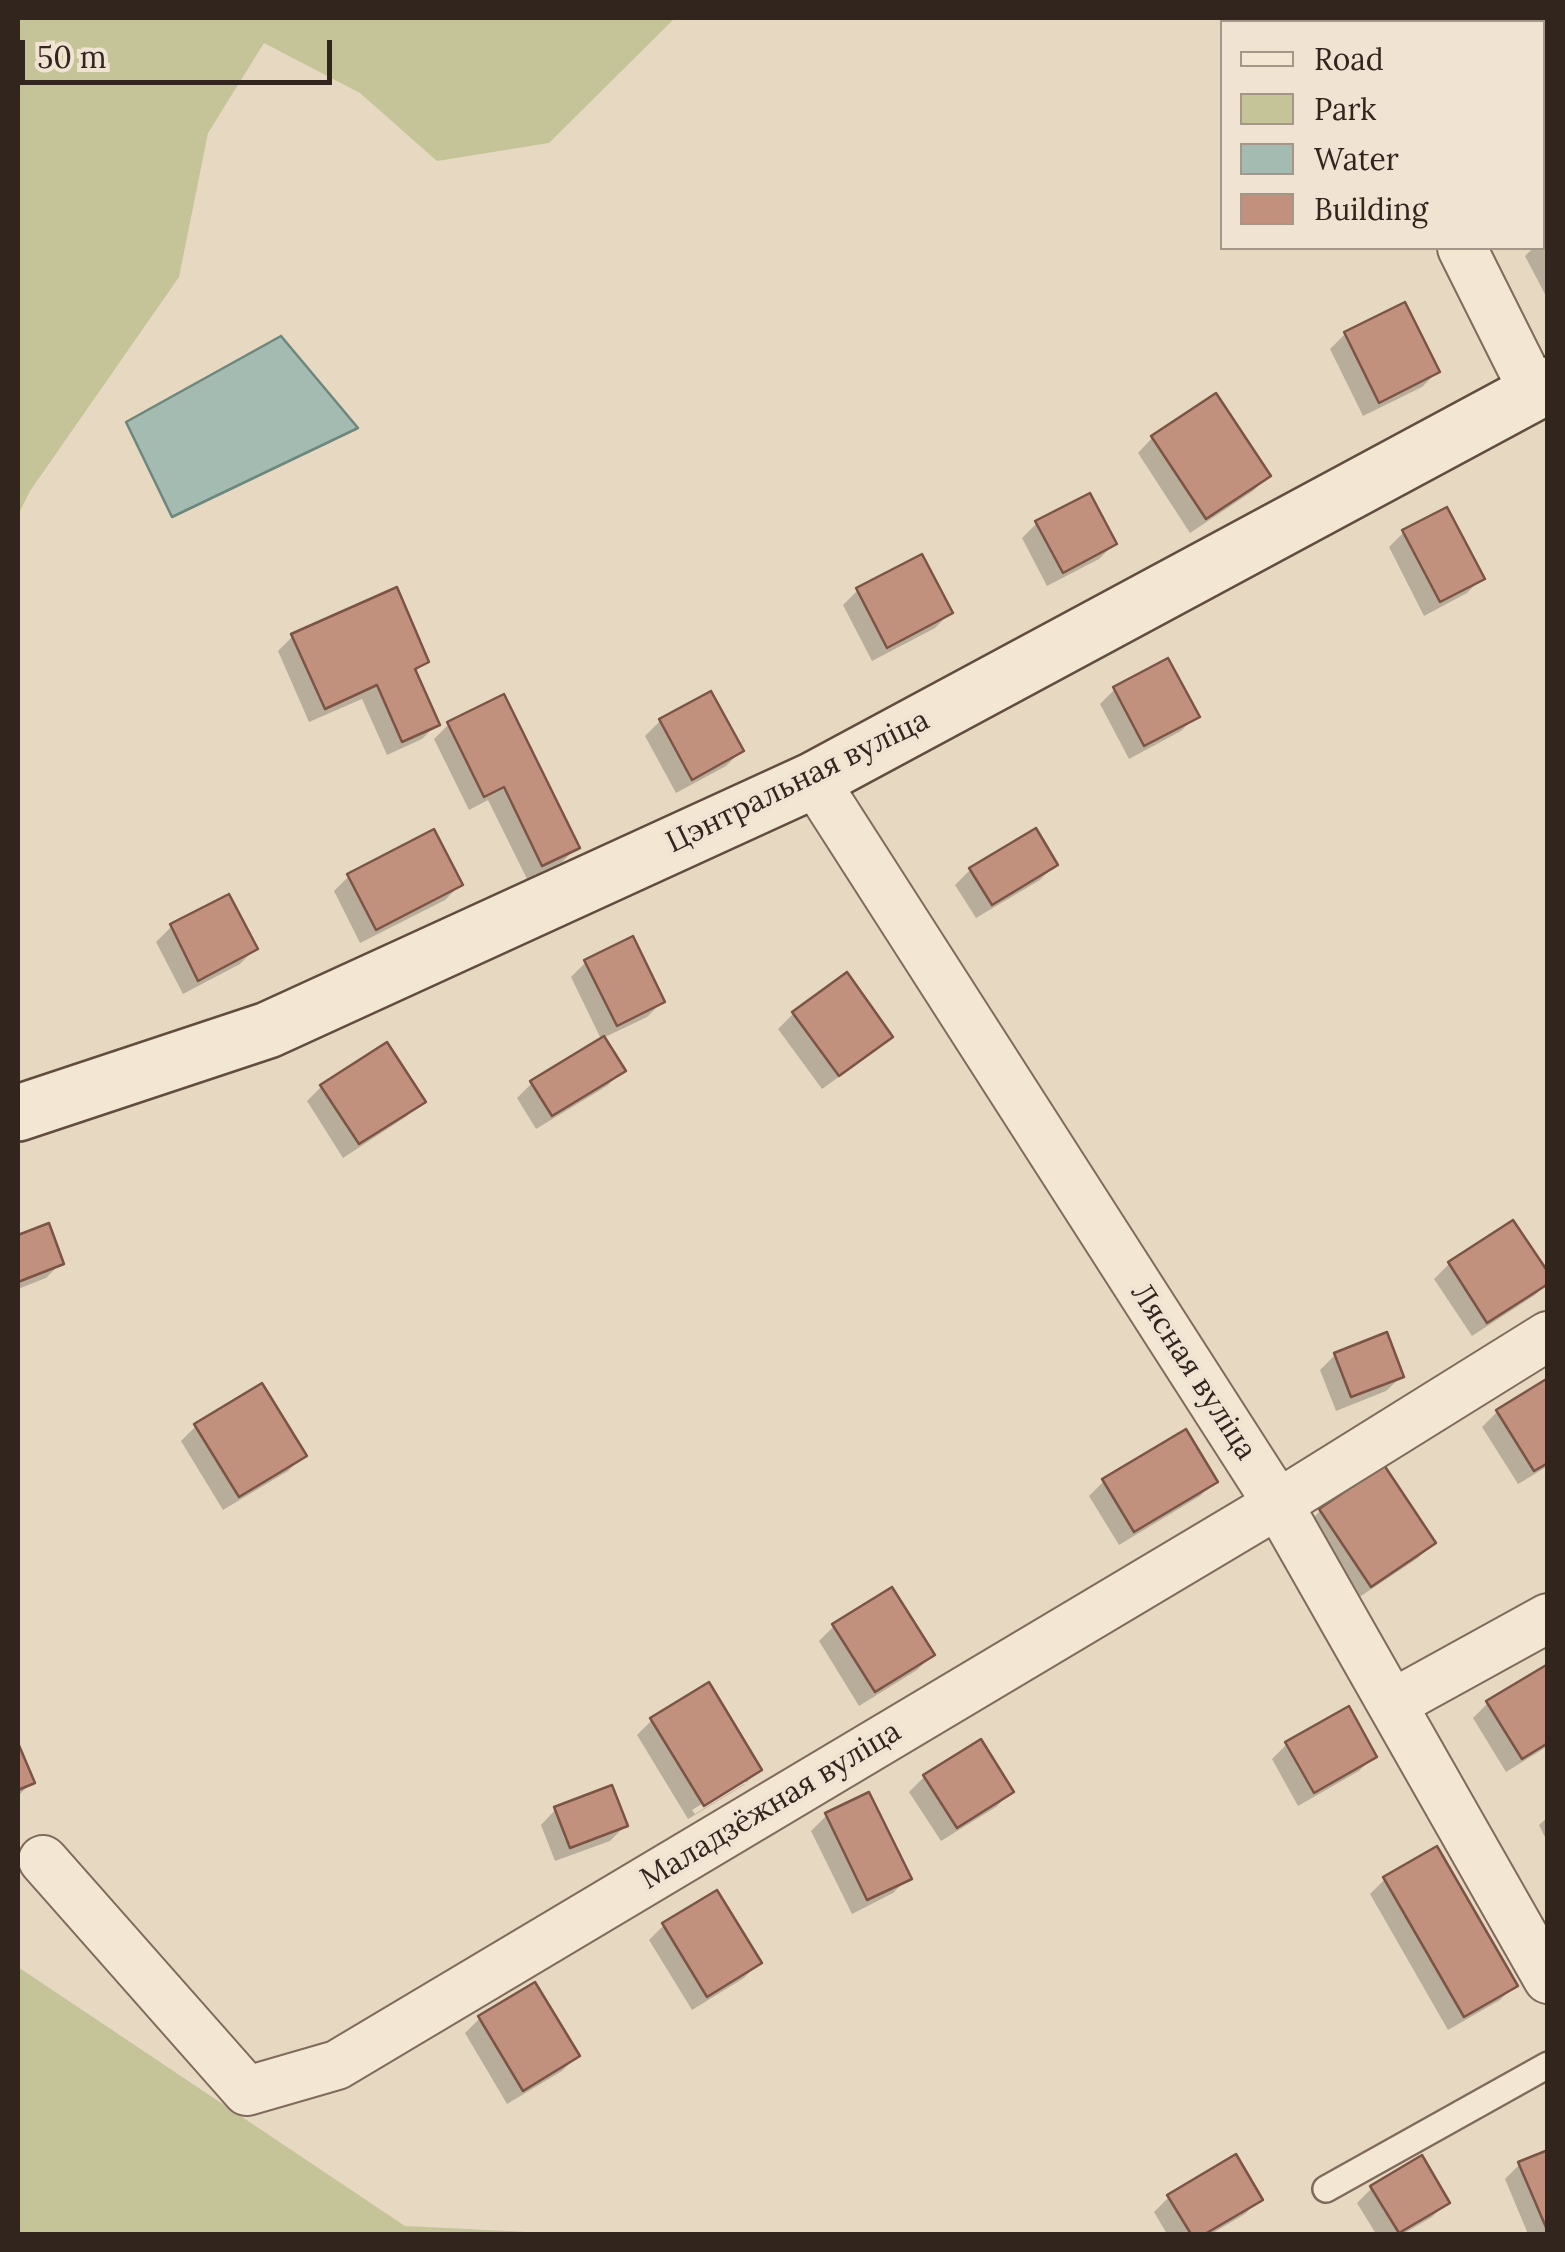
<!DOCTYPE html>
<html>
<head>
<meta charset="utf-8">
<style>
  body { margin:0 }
  #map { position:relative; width:1565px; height:2252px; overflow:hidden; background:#e7d8c2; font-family:Lora,serif }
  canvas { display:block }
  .frame { position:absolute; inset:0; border:20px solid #31251e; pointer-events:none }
  .legend { position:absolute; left:1220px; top:20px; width:325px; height:230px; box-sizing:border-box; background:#f0e3d1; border:2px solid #a49789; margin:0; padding:12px 18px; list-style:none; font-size:30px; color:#31251e }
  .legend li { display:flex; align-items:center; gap:20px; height:50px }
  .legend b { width:50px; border:2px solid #a49789 }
  .scale { position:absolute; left:20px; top:40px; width:312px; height:45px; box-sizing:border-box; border:5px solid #31251e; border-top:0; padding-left:12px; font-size:30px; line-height:35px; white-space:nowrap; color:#31251e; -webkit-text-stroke:8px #f0e3d1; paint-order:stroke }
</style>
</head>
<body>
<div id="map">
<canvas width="1565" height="2252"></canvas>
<div class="frame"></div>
<ul class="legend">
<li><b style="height:12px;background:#f3e7d4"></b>Road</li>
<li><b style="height:28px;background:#c4c498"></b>Park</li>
<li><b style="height:28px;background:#a4bbb1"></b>Water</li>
<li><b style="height:28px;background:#c1917d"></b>Building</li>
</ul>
<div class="scale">50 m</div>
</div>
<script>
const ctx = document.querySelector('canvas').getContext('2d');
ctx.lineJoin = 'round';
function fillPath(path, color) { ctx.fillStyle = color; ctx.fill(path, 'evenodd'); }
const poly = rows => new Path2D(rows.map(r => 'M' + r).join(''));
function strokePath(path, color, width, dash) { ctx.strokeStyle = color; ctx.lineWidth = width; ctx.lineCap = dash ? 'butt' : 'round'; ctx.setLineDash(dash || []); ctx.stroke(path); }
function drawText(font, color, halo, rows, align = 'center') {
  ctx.font = font + ' Lora,serif'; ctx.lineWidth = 8; ctx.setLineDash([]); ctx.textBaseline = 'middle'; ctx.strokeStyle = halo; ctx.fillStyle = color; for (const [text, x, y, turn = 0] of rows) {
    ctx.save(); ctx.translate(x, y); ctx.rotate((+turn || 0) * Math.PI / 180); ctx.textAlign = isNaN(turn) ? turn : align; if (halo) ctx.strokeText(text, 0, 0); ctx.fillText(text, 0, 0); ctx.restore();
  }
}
fillPath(poly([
  [18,18,675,18,549,143,437,161,360,93,264,43,208,133,179,277,30,491,18,515],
  [18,1967,405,2226,570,2234,18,2234]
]), '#c4c498');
const water = poly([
  [281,336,358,428,172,517,126,422,281,336]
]);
fillPath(water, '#a4bbb1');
strokePath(water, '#6d877d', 2.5);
fillPath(poly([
  [1548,237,1548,298,1547,298,1525,256,1533,248,1542,248,1542,239],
  [1345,334,1437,372,1422,387,1363,416,1330,349],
  [1152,438,1268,476,1253,491,1190,533,1138,453],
  [1037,523,1114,544,1099,559,1047,586,1022,538],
  [1404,532,1482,578,1467,593,1424,616,1389,547],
  [858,590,950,613,935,628,872,661,843,605],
  [293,636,426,662,414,673,437,724,422,739,387,755,362,699,309,722,278,651],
  [1115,689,1196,716,1181,731,1129,759,1100,704],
  [660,721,741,751,726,766,676,793,645,736],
  [449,724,577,847,562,862,527,879,488,800,469,810,434,739],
  [1055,865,1040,880,976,918,955,885,970,870],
  [349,876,460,885,445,900,360,943,334,891],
  [228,897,255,949,240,964,183,994,156,942,171,927],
  [586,962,662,1002,647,1017,603,1038,622,1071,607,1086,536,1129,517,1098,532,1083,602,1041,571,977],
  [793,1014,890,1036,875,1051,822,1089,778,1029],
  [322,1086,422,1101,407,1116,343,1158,307,1101],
  [1512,1223,1548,1282,1535,1295,1472,1336,1434,1279,1449,1264],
  [47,1226,61,1263,46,1278,18,1289,18,1238],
  [1335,1355,1402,1376,1386,1391,1336,1411,1320,1370],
  [1548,1381,1548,1466,1518,1484,1482,1427,1497,1412],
  [196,1426,303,1456,288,1471,223,1510,181,1441],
  [1383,1469,1433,1543,1418,1558,1355,1600,1305,1526,1320,1511],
  [1104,1481,1215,1481,1200,1496,1119,1545,1089,1496],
  [834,1626,932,1655,917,1670,859,1706,819,1641],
  [1548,1666,1548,1746,1506,1772,1473,1718,1488,1703],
  [652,1720,759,1770,744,1785,688,1819,637,1735],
  [746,1777,746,1783,695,1814,692,1810],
  [1287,1744,1374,1756,1359,1771,1298,1806,1272,1759],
  [18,1749,32,1782,18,1796],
  [924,1777,1011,1792,996,1807,941,1841,909,1792],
  [868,1795,908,1878,893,1893,852,1914,811,1831,826,1816],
  [556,1809,625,1826,610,1841,555,1861,541,1825],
  [1548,1817,1548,1843,1539,1825],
  [1385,1879,1515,1985,1500,2000,1448,2030,1370,1894],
  [664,1925,759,1962,744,1978,692,2010,649,1940],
  [480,2018,577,2056,562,2071,507,2104,465,2033],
  [1548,2152,1548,2234,1528,2234,1505,2179,1520,2164],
  [1372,2188,1447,2202,1432,2217,1403,2234,1376,2234,1357,2203],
  [1169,2197,1260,2199,1245,2214,1211,2234,1167,2234,1154,2212]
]), '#0003');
const building = poly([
  [1405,302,1440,372,1379,403,1344,332,1405,302],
  [1216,393,1271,476,1206,519,1151,436,1216,393],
  [1090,493,1117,544,1063,573,1035,521,1090,493],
  [1447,507,1485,579,1440,602,1402,530,1447,507],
  [922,554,953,613,887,648,856,588,922,554],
  [397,587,429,662,415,669,440,725,402,742,377,685,325,709,291,634,397,587],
  [1168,658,1200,717,1144,746,1113,687,1168,658],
  [711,691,744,751,692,780,659,719,711,691],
  [504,694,580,848,542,866,504,787,484,797,447,722,504,694],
  [1036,828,1058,865,992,905,969,868,1036,828],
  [434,829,463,885,376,930,347,874,434,829],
  [229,894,258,949,198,981,170,924,229,894],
  [633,936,665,1002,617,1026,584,960,633,936],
  [847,972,893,1037,839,1076,792,1012,847,972],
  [604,1036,626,1071,552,1116,530,1081,604,1036],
  [387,1042,426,1102,359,1144,320,1085,387,1042],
  [1513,1220,1548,1272,1548,1284,1487,1323,1448,1262,1513,1220],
  [49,1223,64,1264,18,1282,18,1235,49,1223],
  [1387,1332,1404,1377,1351,1397,1334,1353,1387,1332],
  [1548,1378,1548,1463,1534,1471,1496,1410,1548,1378],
  [262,1383,307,1456,239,1497,194,1424,262,1383],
  [1186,1429,1218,1482,1134,1532,1102,1479,1186,1429],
  [1384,1465,1436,1543,1371,1587,1319,1509,1384,1465],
  [892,1587,935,1655,875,1692,832,1624,892,1587],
  [1548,1664,1548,1743,1522,1759,1486,1701,1548,1664],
  [709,1682,762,1770,704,1806,650,1718,709,1682],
  [1349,1706,1377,1757,1314,1793,1285,1742,1349,1706],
  [981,1739,1014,1792,957,1828,923,1775,981,1739],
  [18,1743,35,1783,18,1790,18,1743],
  [612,1785,628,1826,570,1848,554,1807,612,1785],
  [869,1792,912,1879,867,1900,825,1813,869,1792],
  [1437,1846,1518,1986,1464,2017,1383,1877,1437,1846],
  [717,1890,762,1963,707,1997,662,1923,717,1890],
  [535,1982,580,2056,523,2091,478,2016,535,1982],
  [1548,2150,1548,2232,1518,2162,1548,2150],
  [1236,2154,1263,2200,1205,2234,1191,2234,1167,2195,1236,2154],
  [1422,2155,1450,2203,1399,2233,1370,2186,1422,2155]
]);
fillPath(building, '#c1917d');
strokePath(building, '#7b5445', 2.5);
const lane = poly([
  [1326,2189,1548,2065]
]);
const street = poly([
  [1462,248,1534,392],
  [814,780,1278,1504,1548,1979],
  [1392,1704,1548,1618],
  [43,1860,247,2091,337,2065,1278,1504,1548,1336]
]);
const secondary = poly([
  [18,1113,268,1030,814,780,1548,385]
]);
strokePath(lane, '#7f6a5c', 30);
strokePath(street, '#7f6a5c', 52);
strokePath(secondary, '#614c3f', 60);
strokePath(lane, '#f3e7d4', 25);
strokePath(street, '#f3e7d4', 48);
strokePath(secondary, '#f3e7d4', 55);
drawText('30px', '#31251e', '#f0e3d1', [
  ["Цэнтральная вуліца",798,782,-26],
  ["Лясная вуліца",1193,1372,57],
  ["Маладзёжная вуліца",771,1806,-31]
]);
</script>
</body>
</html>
